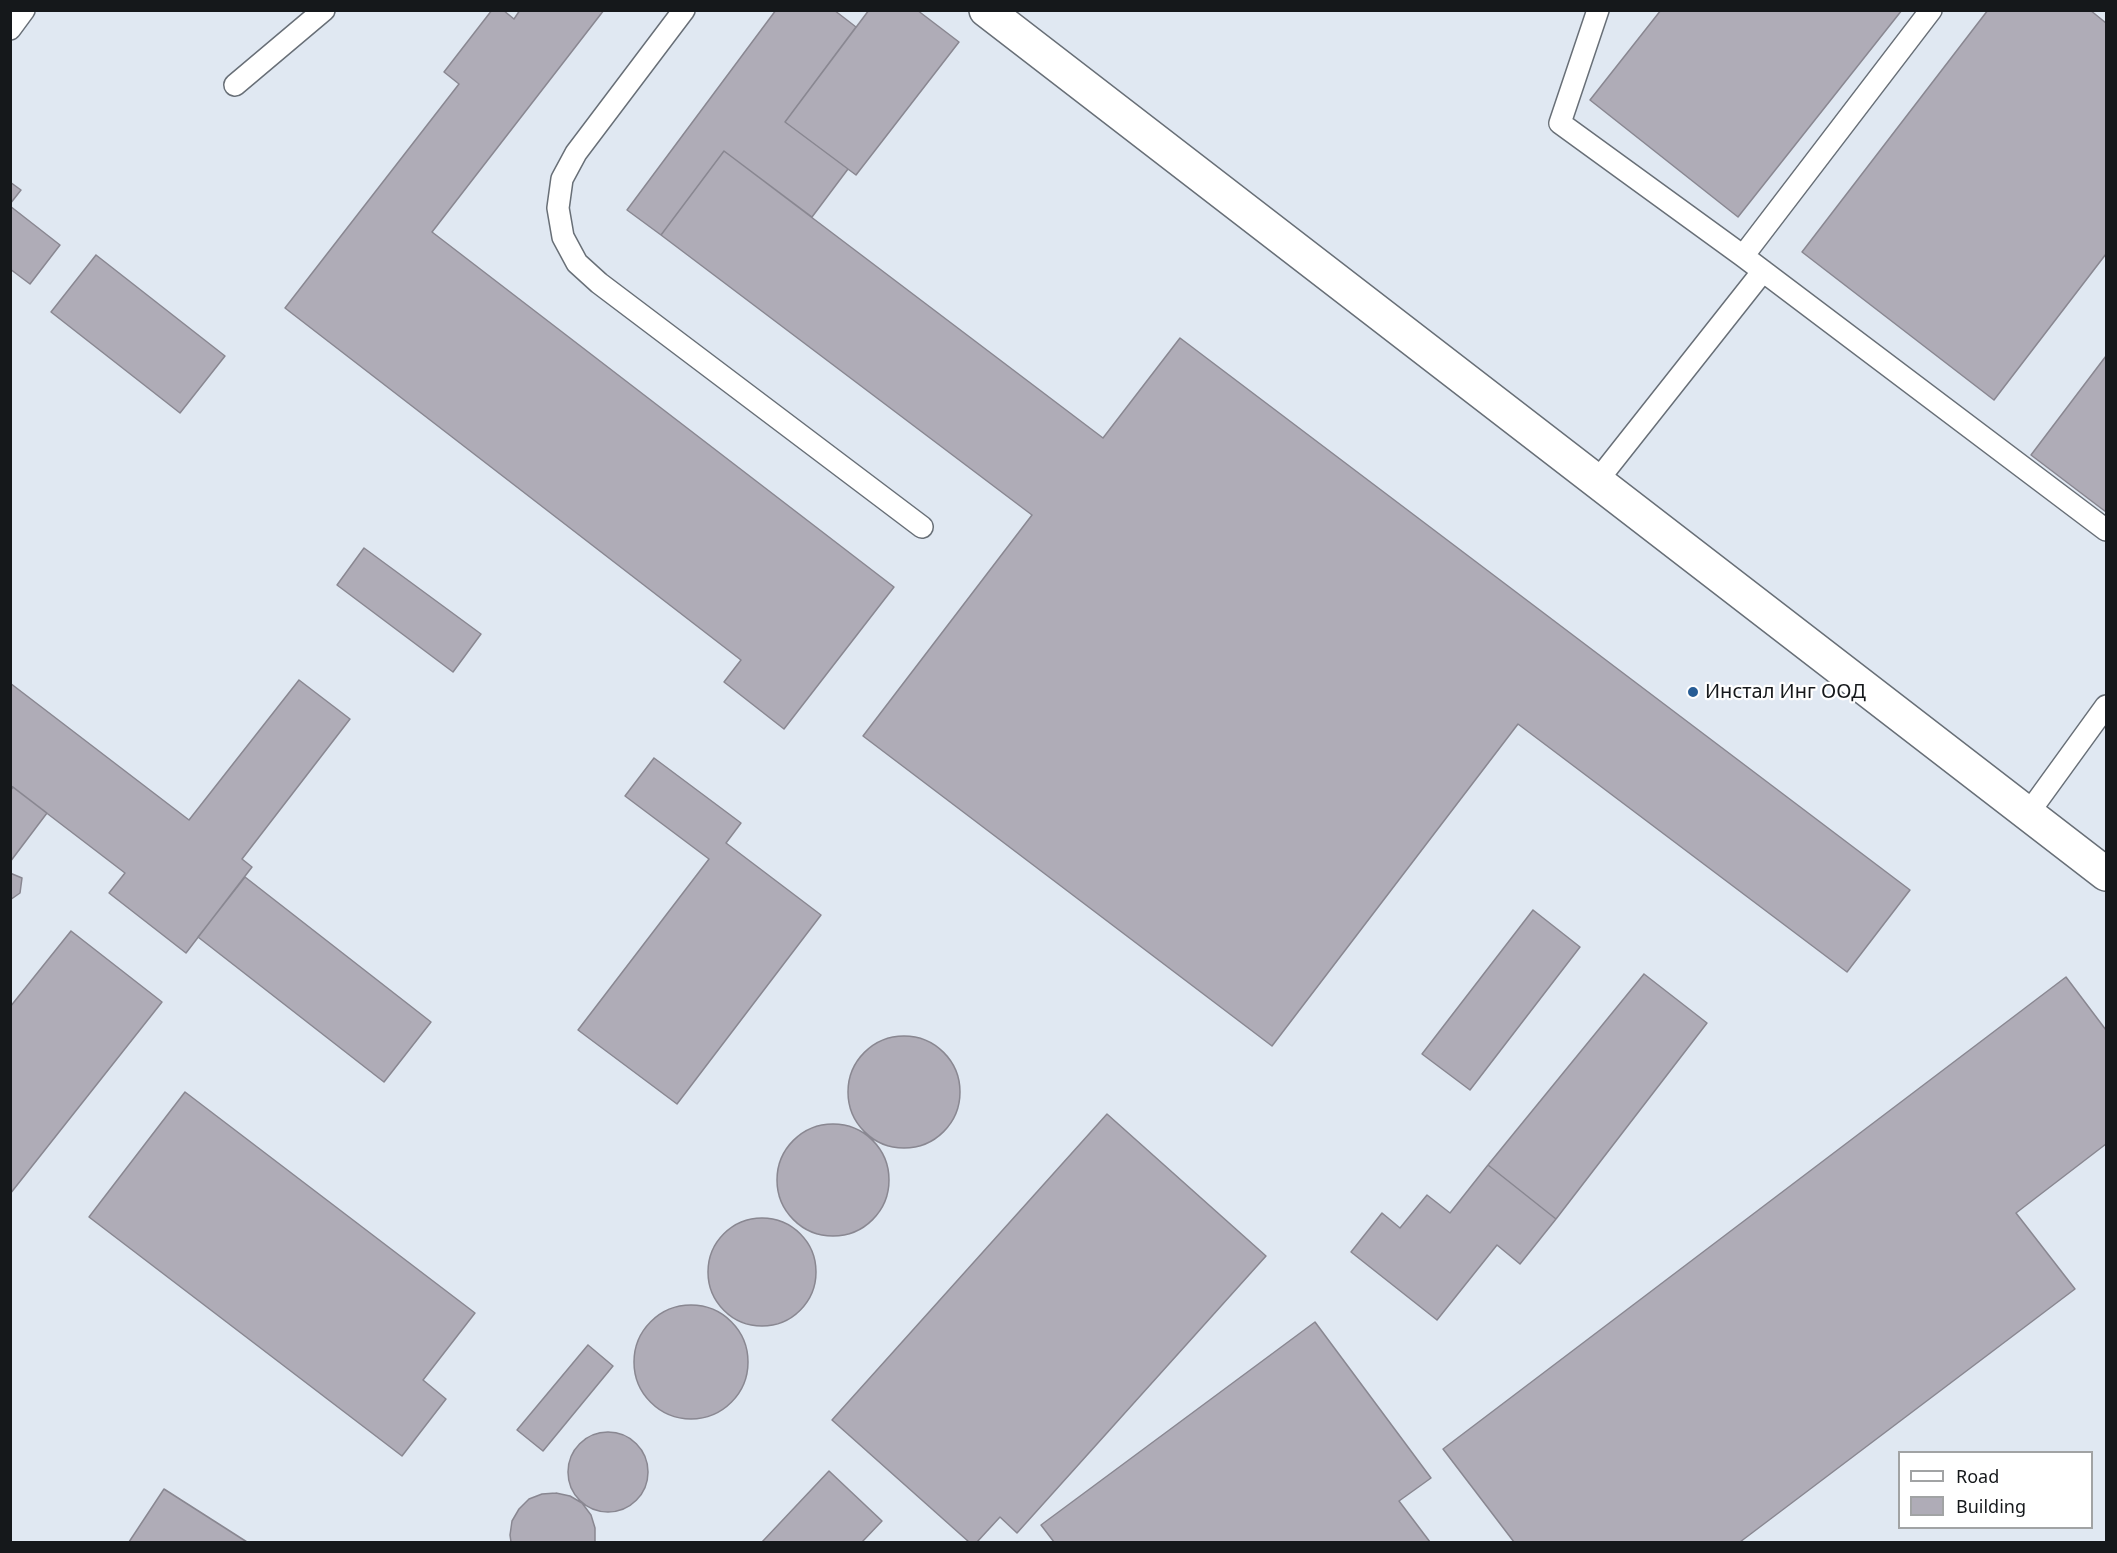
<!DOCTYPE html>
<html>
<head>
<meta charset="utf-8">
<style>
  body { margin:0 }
  #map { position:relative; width:2117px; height:1553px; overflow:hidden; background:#e0e8f2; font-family:"Noto Sans",sans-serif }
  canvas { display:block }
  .frame { position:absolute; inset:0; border:12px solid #15181b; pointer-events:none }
  .legend { position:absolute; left:1898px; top:1451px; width:195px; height:78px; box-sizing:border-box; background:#fff; border:2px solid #a1a3a4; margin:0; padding:8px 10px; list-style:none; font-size:18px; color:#15181b }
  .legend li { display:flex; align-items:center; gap:12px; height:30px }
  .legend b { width:30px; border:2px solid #a1a3a4 }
</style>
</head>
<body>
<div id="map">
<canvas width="2117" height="1553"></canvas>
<div class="frame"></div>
<ul class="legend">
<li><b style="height:8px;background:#fff"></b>Road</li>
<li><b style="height:16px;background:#afacb7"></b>Building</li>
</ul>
</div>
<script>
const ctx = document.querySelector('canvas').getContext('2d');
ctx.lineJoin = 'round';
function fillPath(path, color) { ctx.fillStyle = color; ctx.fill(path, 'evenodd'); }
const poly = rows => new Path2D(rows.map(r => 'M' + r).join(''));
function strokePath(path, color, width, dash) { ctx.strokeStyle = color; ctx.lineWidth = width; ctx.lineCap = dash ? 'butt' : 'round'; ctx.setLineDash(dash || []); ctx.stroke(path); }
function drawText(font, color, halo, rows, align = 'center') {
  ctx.font = font + ' "Noto Sans",sans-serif'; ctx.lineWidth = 4.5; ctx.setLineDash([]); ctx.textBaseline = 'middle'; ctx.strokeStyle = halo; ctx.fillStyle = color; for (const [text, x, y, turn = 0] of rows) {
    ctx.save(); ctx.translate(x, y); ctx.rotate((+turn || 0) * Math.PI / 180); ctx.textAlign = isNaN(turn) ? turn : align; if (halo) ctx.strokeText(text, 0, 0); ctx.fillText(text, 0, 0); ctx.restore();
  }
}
const building = poly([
  [492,10,503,10,514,19,520,10,604,10,432,232,894,587,784,729,724,682,741,660,285,308,459,84,444,72,492,10],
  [776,10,834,10,856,27,785,122,848,169,812,217,724,151,661,235,627,210,776,10],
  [869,10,917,10,959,42,856,175,785,122,869,10],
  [1661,10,1902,10,1738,217,1590,100,1661,10],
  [1988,10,2090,10,2106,23,2106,254,1994,400,1802,252,1988,10],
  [724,151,1103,438,1180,338,1910,890,1847,972,1518,724,1272,1046,863,736,1032,515,661,235,724,151],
  [10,182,21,190,10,204,10,182],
  [10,206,60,245,30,284,10,269,10,206],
  [96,255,225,356,180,413,51,312,96,255],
  [2106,356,2106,512,2031,455,2106,356],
  [364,548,481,634,453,672,337,585,364,548],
  [299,680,350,719,242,859,252,867,186,953,109,893,125,873,10,785,10,683,189,820,299,680],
  [654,758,741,823,726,843,821,915,677,1104,578,1030,709,859,625,796,654,758],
  [13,787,47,813,10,862,10,791,13,787],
  [10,873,22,878,20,893,10,900,10,873],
  [245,877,431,1022,384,1082,198,937,245,877],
  [1533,910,1580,947,1470,1090,1422,1054,1533,910],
  [71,931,162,1002,10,1194,10,1007,71,931],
  [1644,974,1707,1023,1556,1219,1488,1165,1644,974],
  [2066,977,2106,1030,2106,1144,2016,1213,2075,1289,1740,1542,1514,1542,1443,1449,2066,977],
  '848 1092a56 56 0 1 1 112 0a56 56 0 1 1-112 0Z',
  [185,1092,475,1313,423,1380,446,1399,402,1456,89,1217,185,1092],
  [1107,1114,1266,1256,1017,1533,1000,1517,977,1542,969,1542,832,1420,1107,1114],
  '777 1180a56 56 0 1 1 112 0a56 56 0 1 1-112 0Z',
  [1488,1165,1556,1219,1520,1264,1497,1245,1437,1320,1351,1252,1382,1213,1400,1228,1427,1195,1450,1213,1488,1165],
  '708 1272a54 54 0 1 1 108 0a54 54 0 1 1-108 0Z',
  '634 1362a57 57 0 1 1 114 0a57 57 0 1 1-114 0Z',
  [1315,1322,1431,1478,1399,1501,1430,1542,1054,1542,1041,1525,1315,1322],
  [588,1345,613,1366,543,1451,517,1430,588,1345],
  '568 1472a40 40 0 1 1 80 0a40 40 0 1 1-80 0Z',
  [829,1471,882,1521,862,1542,762,1542,829,1471],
  [164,1489,247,1542,129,1542,164,1489],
  [556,1493,570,1496,582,1503,591,1515,595,1528,595,1542,511,1542,510,1535,512,1521,519,1509,529,1499,542,1494,556,1493]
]);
fillPath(building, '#afacb7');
strokePath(building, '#898791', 1.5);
const lane = poly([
  [684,10,576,153,562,179,558,208,563,237,577,263,599,283,922,527],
  [1598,10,1560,123,1743,256,2106,530],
  [10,29,24,10],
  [235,85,324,10],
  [1743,256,1931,10],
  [1597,481,1763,271],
  [2027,815,2106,706]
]);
const street = poly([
  [986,10,2106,874]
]);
strokePath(lane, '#686f77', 24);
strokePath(street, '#686f77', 36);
strokePath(lane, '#fff', 21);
strokePath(street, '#fff', 33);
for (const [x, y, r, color] of [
  [1693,692,6,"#275c95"]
]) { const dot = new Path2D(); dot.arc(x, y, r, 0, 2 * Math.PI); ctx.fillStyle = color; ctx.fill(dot); strokePath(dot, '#fff', 2); }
drawText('20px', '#15181b', '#fff', [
  ["Инстал Инг ООД",1705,692]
], 'left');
</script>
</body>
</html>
